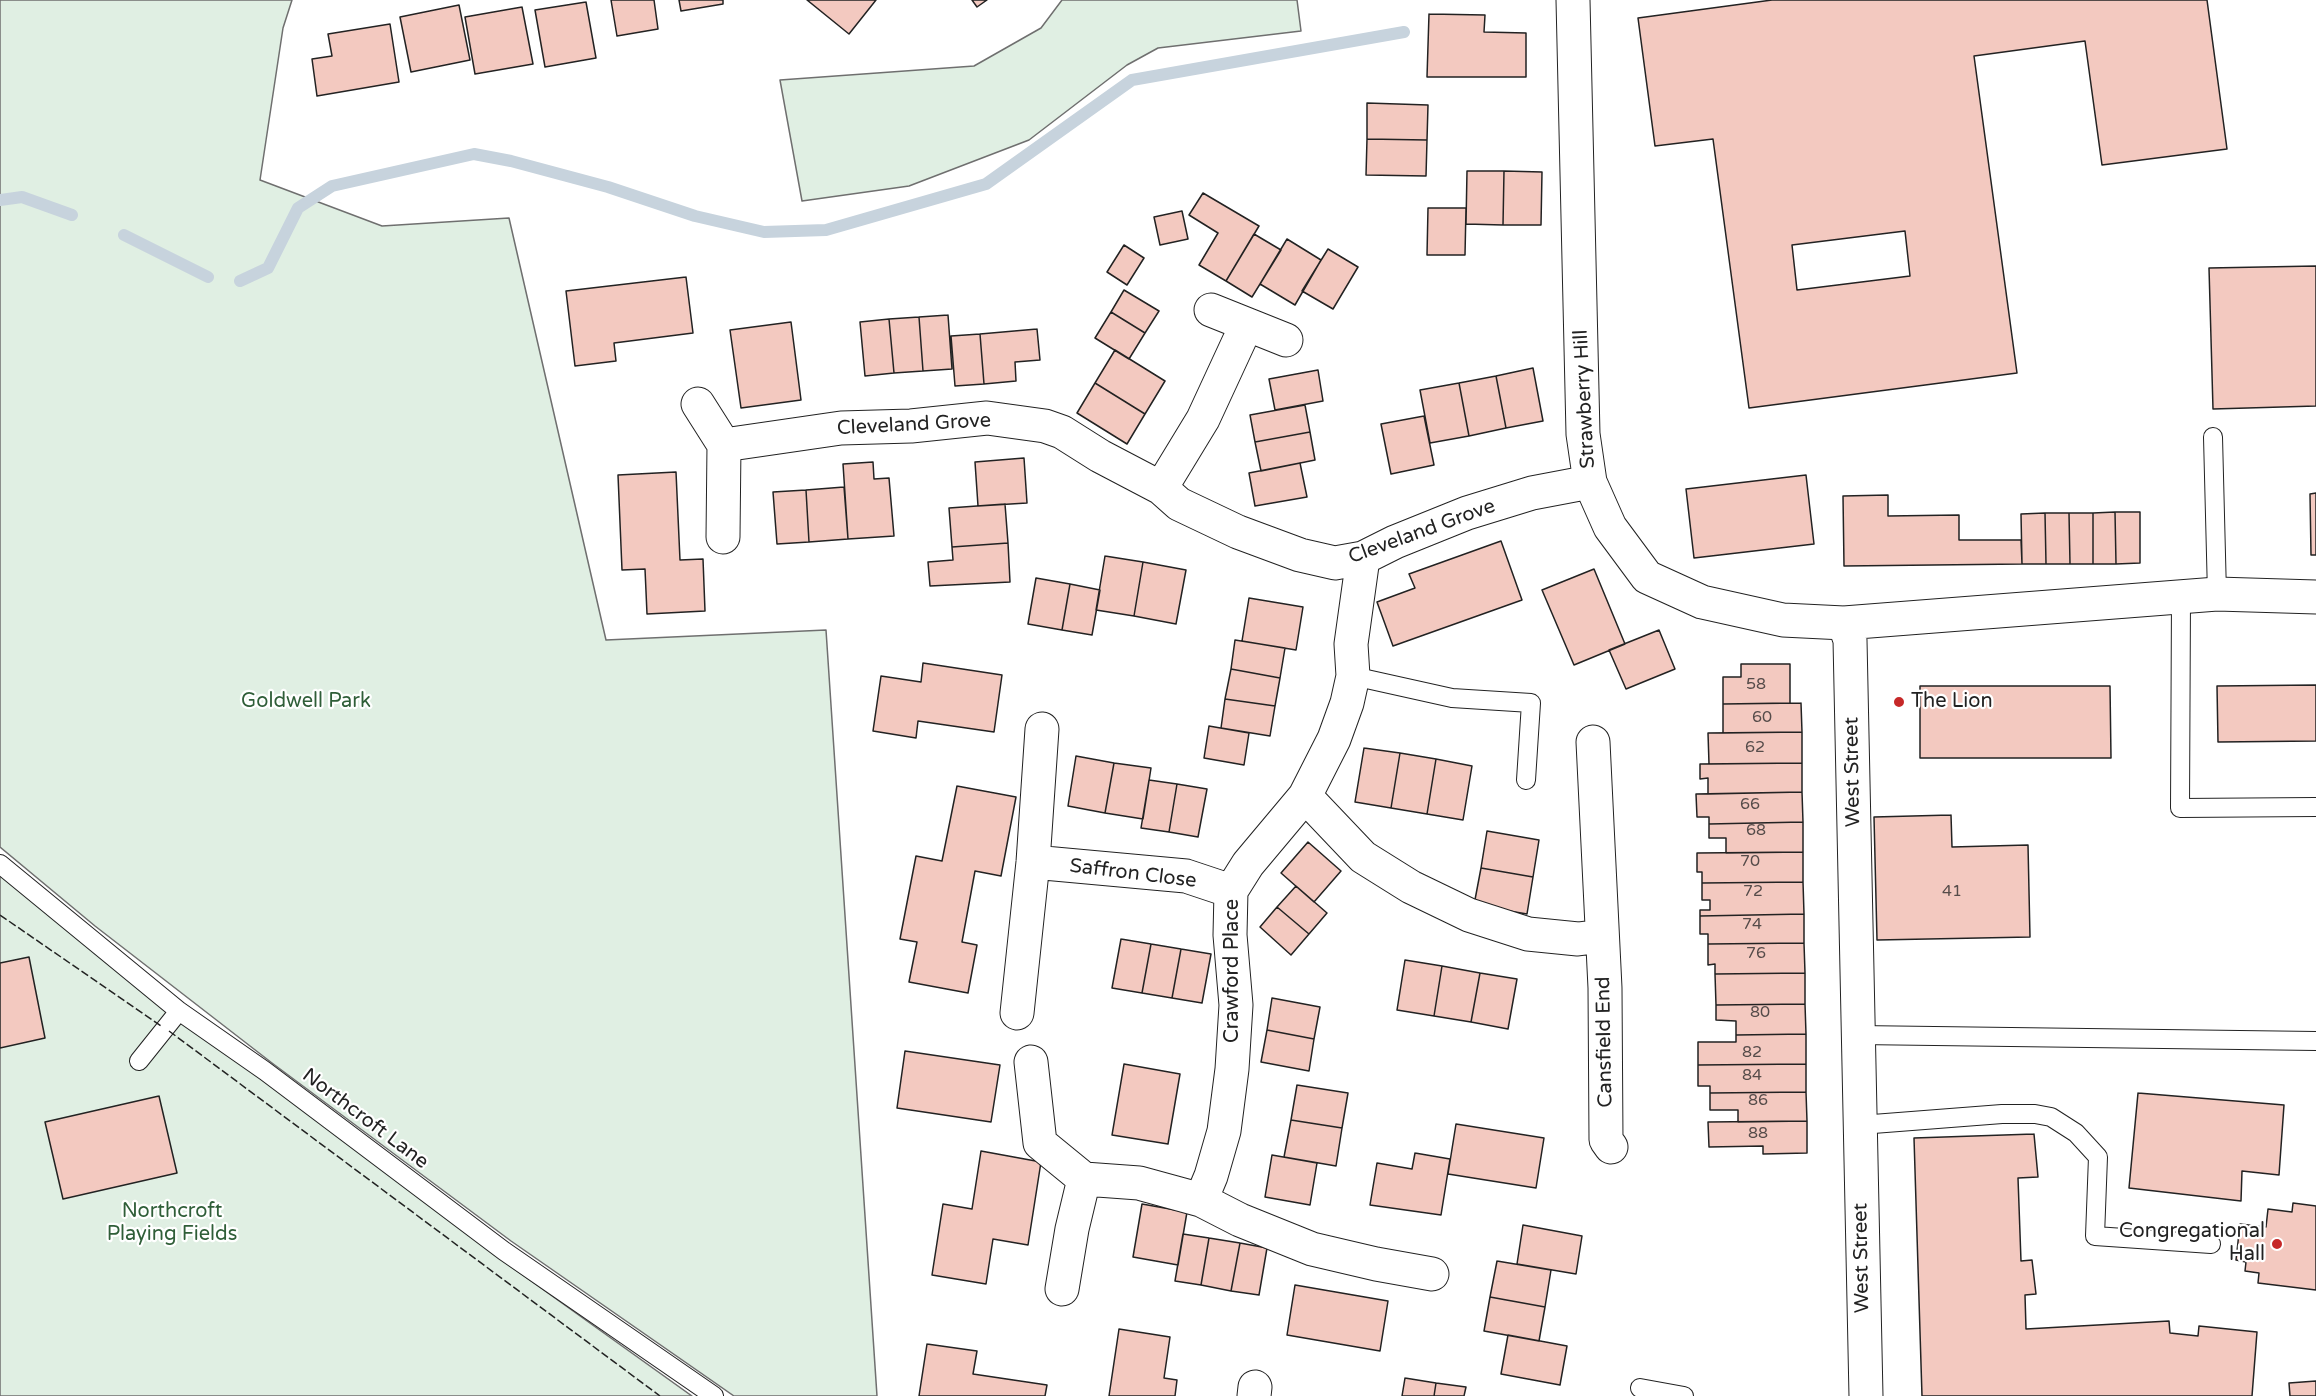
<!DOCTYPE html>
<html>
<head>
<meta charset="utf-8">
<style>
  body { margin:0 }
  canvas { display:block; background:#fff }
</style>
</head>
<body>
<canvas width="2316" height="1396"></canvas>
<script>
const ctx = document.querySelector('canvas').getContext('2d');
ctx.lineJoin = 'round';
function fillPath(path, color) { ctx.fillStyle = color; ctx.fill(path, 'evenodd'); }
const poly = rows => new Path2D(rows.map(r => 'M' + r).join(''));
function strokePath(path, color, width, dash) { ctx.strokeStyle = color; ctx.lineWidth = width; ctx.lineCap = dash ? 'butt' : 'round'; ctx.setLineDash(dash || []); ctx.stroke(path); }
function drawText(font, color, halo, rows, align = 'center') {
  ctx.font = font + ' "Varela Round",sans-serif'; ctx.lineWidth = 4.5; ctx.setLineDash([]); ctx.textBaseline = 'middle'; ctx.strokeStyle = halo; ctx.fillStyle = color; for (const [text, x, y, turn = 0] of rows) {
    ctx.save(); ctx.translate(x, y); ctx.rotate((+turn || 0) * Math.PI / 180); ctx.textAlign = isNaN(turn) ? turn : align; if (halo) ctx.strokeText(text, 0, 0); ctx.fillText(text, 0, 0); ctx.restore();
  }
}
const green = poly([
  [0,0,292,0,283,28,260,180,382,226,509,218,606,640,826,630,877,1396,734,1396,511,1241,272,1063,95,926,0,847,0,0],
  [1062,0,1297,0,1301,31,1158,48,1127,65,1029,140,909,186,802,201,780,80,974,66,1041,28,1062,0],
  [0,870,327,1128,506,1263,692,1396,0,1396,0,870]
]);
fillPath(green, '#e0efe3');
strokePath(green, '#6f6f6f', 1.5);
strokePath(poly([
  [0,200,22,197,72,215],
  [124,235,208,277],
  [240,281,268,268,298,208,332,186,474,154,511,161,608,187,695,216,764,232,826,230,986,184,1132,80,1404,32]
]), '#c7d3dd', 12);
const building = poly([
  [611,0,654,0,658,29,617,36,611,0],
  [679,0,723,0,723,4,681,11,679,0],
  [807,0,876,0,849,34,807,0],
  [972,0,987,0,977,7,972,0],
  [1772,0,2207,0,2227,149,2102,165,2085,41,1974,56,2017,373,1749,408,1713,139,1655,146,1638,18,1772,0],
  [1905,231,1910,276,1797,290,1792,245,1905,231],
  [586,2,596,58,545,67,535,10,586,2],
  [459,5,470,60,411,72,400,17,459,5],
  [522,7,533,64,475,74,465,17,522,7],
  [1429,14,1485,15,1484,32,1526,33,1526,77,1427,77,1429,14],
  [390,24,399,82,317,96,312,59,332,56,328,34,390,24],
  [1367,103,1428,105,1427,140,1367,139,1367,103],
  [1367,139,1427,140,1426,176,1366,175,1367,139],
  [1467,171,1504,171,1503,225,1466,224,1467,171],
  [1504,171,1542,172,1541,225,1503,225,1504,171],
  [1203,193,1259,226,1226,281,1199,265,1218,233,1189,215,1203,193],
  [1428,208,1466,208,1465,255,1427,255,1428,208],
  [1182,211,1188,239,1160,245,1154,217,1182,211],
  [1254,234,1281,250,1252,297,1226,281,1254,234],
  [1287,239,1321,260,1295,305,1260,284,1287,239],
  [1124,245,1144,258,1127,285,1107,272,1124,245],
  [1328,249,1358,267,1333,309,1302,291,1328,249],
  [2316,266,2316,406,2213,409,2209,268,2316,266],
  [686,277,693,333,614,343,616,361,575,366,566,291,686,277],
  [1124,290,1159,311,1145,333,1111,312,1124,290],
  [1111,312,1145,333,1129,359,1095,338,1111,312],
  [948,315,952,369,923,371,919,317,948,315],
  [919,317,923,371,894,373,889,319,919,317],
  [889,319,894,373,865,376,860,322,889,319],
  [791,322,801,400,741,408,730,330,791,322],
  [1037,329,1040,360,1015,362,1016,381,984,384,980,334,1037,329],
  [980,334,984,384,955,386,951,336,980,334],
  [1115,350,1165,381,1145,414,1095,383,1115,350],
  [1533,368,1543,421,1506,428,1496,376,1533,368],
  [1318,370,1323,401,1275,410,1269,379,1318,370],
  [1496,376,1506,428,1469,436,1459,383,1496,376],
  [1095,383,1145,414,1127,444,1077,413,1095,383],
  [1459,383,1469,436,1430,443,1420,390,1459,383],
  [1305,405,1310,432,1255,442,1250,415,1305,405],
  [1424,416,1434,465,1391,474,1381,424,1424,416],
  [1310,432,1315,460,1261,471,1255,442,1310,432],
  [1024,458,1027,503,978,506,975,462,1024,458],
  [873,462,874,479,889,478,894,536,848,539,843,464,873,462],
  [1300,463,1307,497,1255,506,1249,473,1300,463],
  [676,472,680,560,703,559,705,611,647,614,645,569,622,570,618,475,676,472],
  [1806,475,1814,544,1694,558,1686,489,1806,475],
  [844,487,848,539,809,542,806,490,844,487],
  [806,490,809,542,777,544,773,492,806,490],
  [2316,493,2316,555,2311,555,2310,494,2316,493],
  [1888,495,1888,516,1959,515,1959,540,2021,540,2022,564,1844,566,1843,496,1888,495],
  [1005,504,1008,543,952,547,949,508,1005,504],
  [2115,512,2116,564,2093,564,2093,513,2115,512],
  [2115,512,2140,512,2140,563,2116,564,2115,512],
  [2045,513,2069,513,2070,564,2046,564,2045,513],
  [2045,513,2046,564,2022,564,2021,514,2045,513],
  [2069,513,2093,513,2093,564,2070,564,2069,513],
  [1501,541,1522,600,1393,646,1377,602,1415,588,1409,574,1501,541],
  [1008,543,1010,582,930,586,928,562,953,560,952,547,1008,543],
  [1105,556,1143,562,1134,616,1096,610,1105,556],
  [1143,562,1186,570,1176,624,1134,616,1143,562],
  [1594,569,1625,644,1574,665,1542,590,1594,569],
  [1036,578,1070,584,1062,630,1028,624,1036,578],
  [1070,584,1100,590,1092,635,1062,630,1070,584],
  [1249,598,1303,607,1296,650,1242,641,1249,598],
  [1659,630,1675,669,1626,689,1609,650,1659,630],
  [1235,640,1285,648,1280,678,1231,669,1235,640],
  [923,663,1002,675,994,732,918,721,916,738,873,731,881,676,921,682,923,663],
  [1741,664,1790,664,1790,703,1723,704,1723,677,1741,677,1741,664],
  [1231,669,1280,678,1275,706,1225,699,1231,669],
  [2316,685,2316,741,2218,742,2217,686,2316,685],
  [1920,686,2110,686,2111,758,1920,758,1920,686],
  [1225,699,1275,706,1270,736,1221,728,1225,699],
  [1801,703,1802,732,1723,733,1723,704,1801,703],
  [1209,726,1249,733,1244,765,1204,758,1209,726],
  [1802,732,1802,763,1709,764,1708,733,1802,732],
  [1364,748,1400,753,1391,808,1355,802,1364,748],
  [1400,753,1436,759,1427,814,1391,808,1400,753],
  [1076,756,1114,763,1105,813,1068,806,1076,756],
  [1436,759,1472,766,1463,820,1427,814,1436,759],
  [1114,763,1151,768,1143,819,1105,813,1114,763],
  [1802,763,1802,792,1708,794,1708,778,1700,779,1700,764,1802,763],
  [1149,780,1177,784,1169,832,1141,828,1149,780],
  [1177,784,1207,789,1198,837,1169,832,1177,784],
  [957,786,1016,797,1001,876,975,871,962,942,977,945,968,993,909,982,917,942,900,939,916,856,942,861,957,786],
  [1802,792,1803,822,1709,824,1709,817,1697,817,1696,794,1802,792],
  [1951,815,1952,847,2028,845,2030,937,1877,940,1874,817,1951,815],
  [1803,822,1803,852,1726,853,1726,838,1709,838,1709,824,1803,822],
  [1487,831,1539,840,1533,877,1481,868,1487,831],
  [1308,842,1341,871,1314,902,1281,873,1308,842],
  [1803,852,1803,882,1702,883,1702,872,1697,872,1697,853,1803,852],
  [1481,868,1533,877,1527,914,1474,905,1481,868],
  [1803,882,1804,914,1700,916,1700,910,1710,910,1710,900,1702,900,1702,883,1803,882],
  [1296,886,1327,913,1309,934,1277,907,1296,886],
  [1277,907,1309,934,1291,955,1260,927,1277,907],
  [1804,914,1804,943,1708,944,1708,934,1700,934,1700,916,1804,914],
  [1121,939,1151,944,1142,993,1112,988,1121,939],
  [1804,943,1805,973,1715,974,1715,964,1708,965,1708,944,1804,943],
  [1151,944,1181,949,1172,998,1142,993,1151,944],
  [1181,949,1211,954,1202,1003,1172,998,1181,949],
  [29,957,45,1038,0,1048,0,963,29,957],
  [1405,960,1442,966,1434,1016,1397,1010,1405,960],
  [1442,966,1480,973,1471,1022,1434,1016,1442,966],
  [1480,973,1517,979,1508,1029,1471,1022,1480,973],
  [1805,973,1805,1004,1716,1005,1715,974,1805,973],
  [1272,998,1320,1007,1314,1039,1267,1030,1272,998],
  [1805,1004,1806,1034,1736,1035,1736,1021,1716,1020,1716,1005,1805,1004],
  [1267,1030,1314,1039,1309,1071,1261,1062,1267,1030],
  [1806,1034,1806,1064,1698,1065,1698,1042,1736,1042,1736,1035,1806,1034],
  [905,1051,1000,1065,991,1122,897,1108,905,1051],
  [1124,1064,1180,1074,1168,1144,1112,1135,1124,1064],
  [1806,1064,1806,1092,1710,1093,1710,1086,1698,1086,1698,1065,1806,1064],
  [1297,1085,1348,1093,1342,1128,1291,1120,1297,1085],
  [1806,1092,1807,1121,1738,1122,1738,1110,1710,1110,1710,1093,1806,1092],
  [2138,1093,2284,1105,2279,1175,2242,1171,2241,1201,2129,1188,2138,1093],
  [159,1096,177,1173,63,1199,45,1122,159,1096],
  [1291,1120,1342,1128,1336,1166,1284,1157,1291,1120],
  [1807,1121,1807,1153,1763,1154,1763,1146,1709,1147,1708,1122,1807,1121],
  [1456,1124,1544,1138,1536,1188,1448,1174,1456,1124],
  [2034,1134,2038,1177,2018,1178,2021,1261,2032,1260,2036,1294,2025,1295,2026,1329,2169,1321,2170,1333,2198,1336,2199,1326,2257,1332,2252,1396,1922,1396,1914,1138,2034,1134],
  [981,1151,1041,1162,1028,1245,993,1239,986,1284,932,1275,943,1204,972,1209,981,1151],
  [1415,1153,1450,1159,1441,1215,1370,1205,1377,1163,1412,1169,1415,1153],
  [1272,1155,1317,1163,1310,1205,1265,1197,1272,1155],
  [2293,1203,2316,1206,2316,1290,2258,1283,2259,1273,2245,1271,2246,1262,2236,1260,2240,1224,2266,1227,2268,1209,2292,1212,2293,1203],
  [1142,1204,1187,1212,1178,1265,1133,1257,1142,1204],
  [1523,1225,1582,1236,1576,1274,1517,1264,1523,1225],
  [1183,1234,1209,1238,1201,1285,1175,1281,1183,1234],
  [1209,1238,1240,1243,1231,1291,1201,1285,1209,1238],
  [1240,1243,1267,1248,1259,1295,1231,1291,1240,1243],
  [1497,1261,1551,1270,1545,1307,1490,1297,1497,1261],
  [1295,1285,1388,1301,1380,1351,1287,1335,1295,1285],
  [1490,1297,1545,1307,1539,1341,1484,1331,1490,1297],
  [1119,1329,1170,1337,1164,1378,1177,1380,1175,1396,1109,1396,1119,1329],
  [1508,1335,1567,1346,1560,1385,1501,1374,1508,1335],
  [927,1344,977,1351,973,1374,1047,1385,1045,1396,919,1396,927,1344],
  [1405,1378,1436,1383,1434,1396,1402,1396,1405,1378],
  [2316,1381,2316,1396,2290,1396,2289,1383,2316,1381],
  [1436,1383,1466,1387,1464,1396,1434,1396,1436,1383]
]);
fillPath(building, '#f3c9c0');
strokePath(building, '#222', 1.5);
const service = poly([
  [2213,437,2217,594],
  [2181,597,2180,808,2316,807],
  [1353,676,1452,698,1531,703,1526,780],
  [0,864,179,1011,265,1071,504,1251,714,1396],
  [1858,1035,2316,1041],
  [139,1061,179,1011],
  [1860,1125,2002,1114,2035,1114,2051,1117,2076,1133,2098,1157,2095,1236,2211,1244],
  [1640,1388,1684,1396]
]);
const minor = poly([
  [1573,0,1583,434,1590,482,1610,527,1647,577,1702,602,1783,620,1844,623,2217,594,2316,597],
  [1211,310,1286,340],
  [698,404,724,445,723,537],
  [724,445,841,428,911,426,987,418,1045,426,1062,432,1100,456,1161,488,1179,504,1238,532,1300,555,1335,563,1363,558,1395,542,1467,513,1532,493,1590,482],
  [1161,488,1203,419,1246,326],
  [1844,623,1850,640,1866,1396],
  [1593,742,1605,988,1606,1140,1611,1147],
  [1305,796,1363,857,1411,887,1469,915,1528,934,1578,939,1602,936],
  [1033,862,1186,876,1231,891],
  [1017,1013,1033,862,1042,729],
  [1031,1062,1040,1143,1084,1179,1139,1183,1201,1200,1240,1220,1312,1249,1376,1264,1432,1274],
  [1201,1200,1211,1176,1224,1131,1232,1069,1236,1005,1230,935,1231,891,1248,864,1305,796,1334,739,1347,703,1353,676,1351,644,1363,558],
  [1062,1289,1072,1229,1084,1179],
  [1254,1396,1255,1387]
]);
strokePath(service, '#222', 20);
strokePath(minor, '#222', 35);
strokePath(service, '#fff', 18);
strokePath(minor, '#fff', 33);
strokePath(poly([
  [0,915,161,1026],
  [169,1031,660,1396]
]), '#222', 1.5, [8, 3]);
for (const [x, y, r, color] of [
  [1899,702,6,"#c62828"],
  [2277,1244,6,"#c62828"]
]) { const dot = new Path2D(); dot.arc(x, y, r, 0, 2 * Math.PI); ctx.fillStyle = color; ctx.fill(dot); strokePath(dot, '#fff', 2); }
drawText('16px', '#564c4a', null, [
  ["58",1756,685],
  ["60",1762,718],
  ["62",1755,748],
  ["66",1750,805],
  ["68",1756,831],
  ["70",1750,862],
  ["72",1753,892],
  ["41",1952,892],
  ["74",1752,925],
  ["76",1756,954],
  ["80",1760,1013],
  ["82",1752,1053],
  ["84",1752,1076],
  ["86",1758,1101],
  ["88",1758,1134]
]);
drawText('20px', '#222', '#fff', [
  ["Strawberry Hill",1585,399,-93],
  ["Cleveland Grove",914,425,-3],
  ["Cleveland Grove",1422,532,-20],
  ["West Street",1853,772,-91],
  ["Saffron Close",1133,874,7],
  ["Crawford Place",1233,971,-90],
  ["Cansfield End",1605,1042,-91],
  ["Northcroft Lane",365,1119,37],
  ["West Street",1862,1258,-91]
]);
drawText('20px', '#2f5e38', '#fff', [
  ["Goldwell Park",306,702],
  ["Northcroft",172,1212],
  ["Playing Fields",172,1235]
]);
drawText('20px', '#222', '#fff', [
  ["The Lion",1911,702],
  ["Congregational",2265,1232,"right"],
  ["Hall",2265,1255,"right"]
], 'left');
</script>
</body>
</html>
